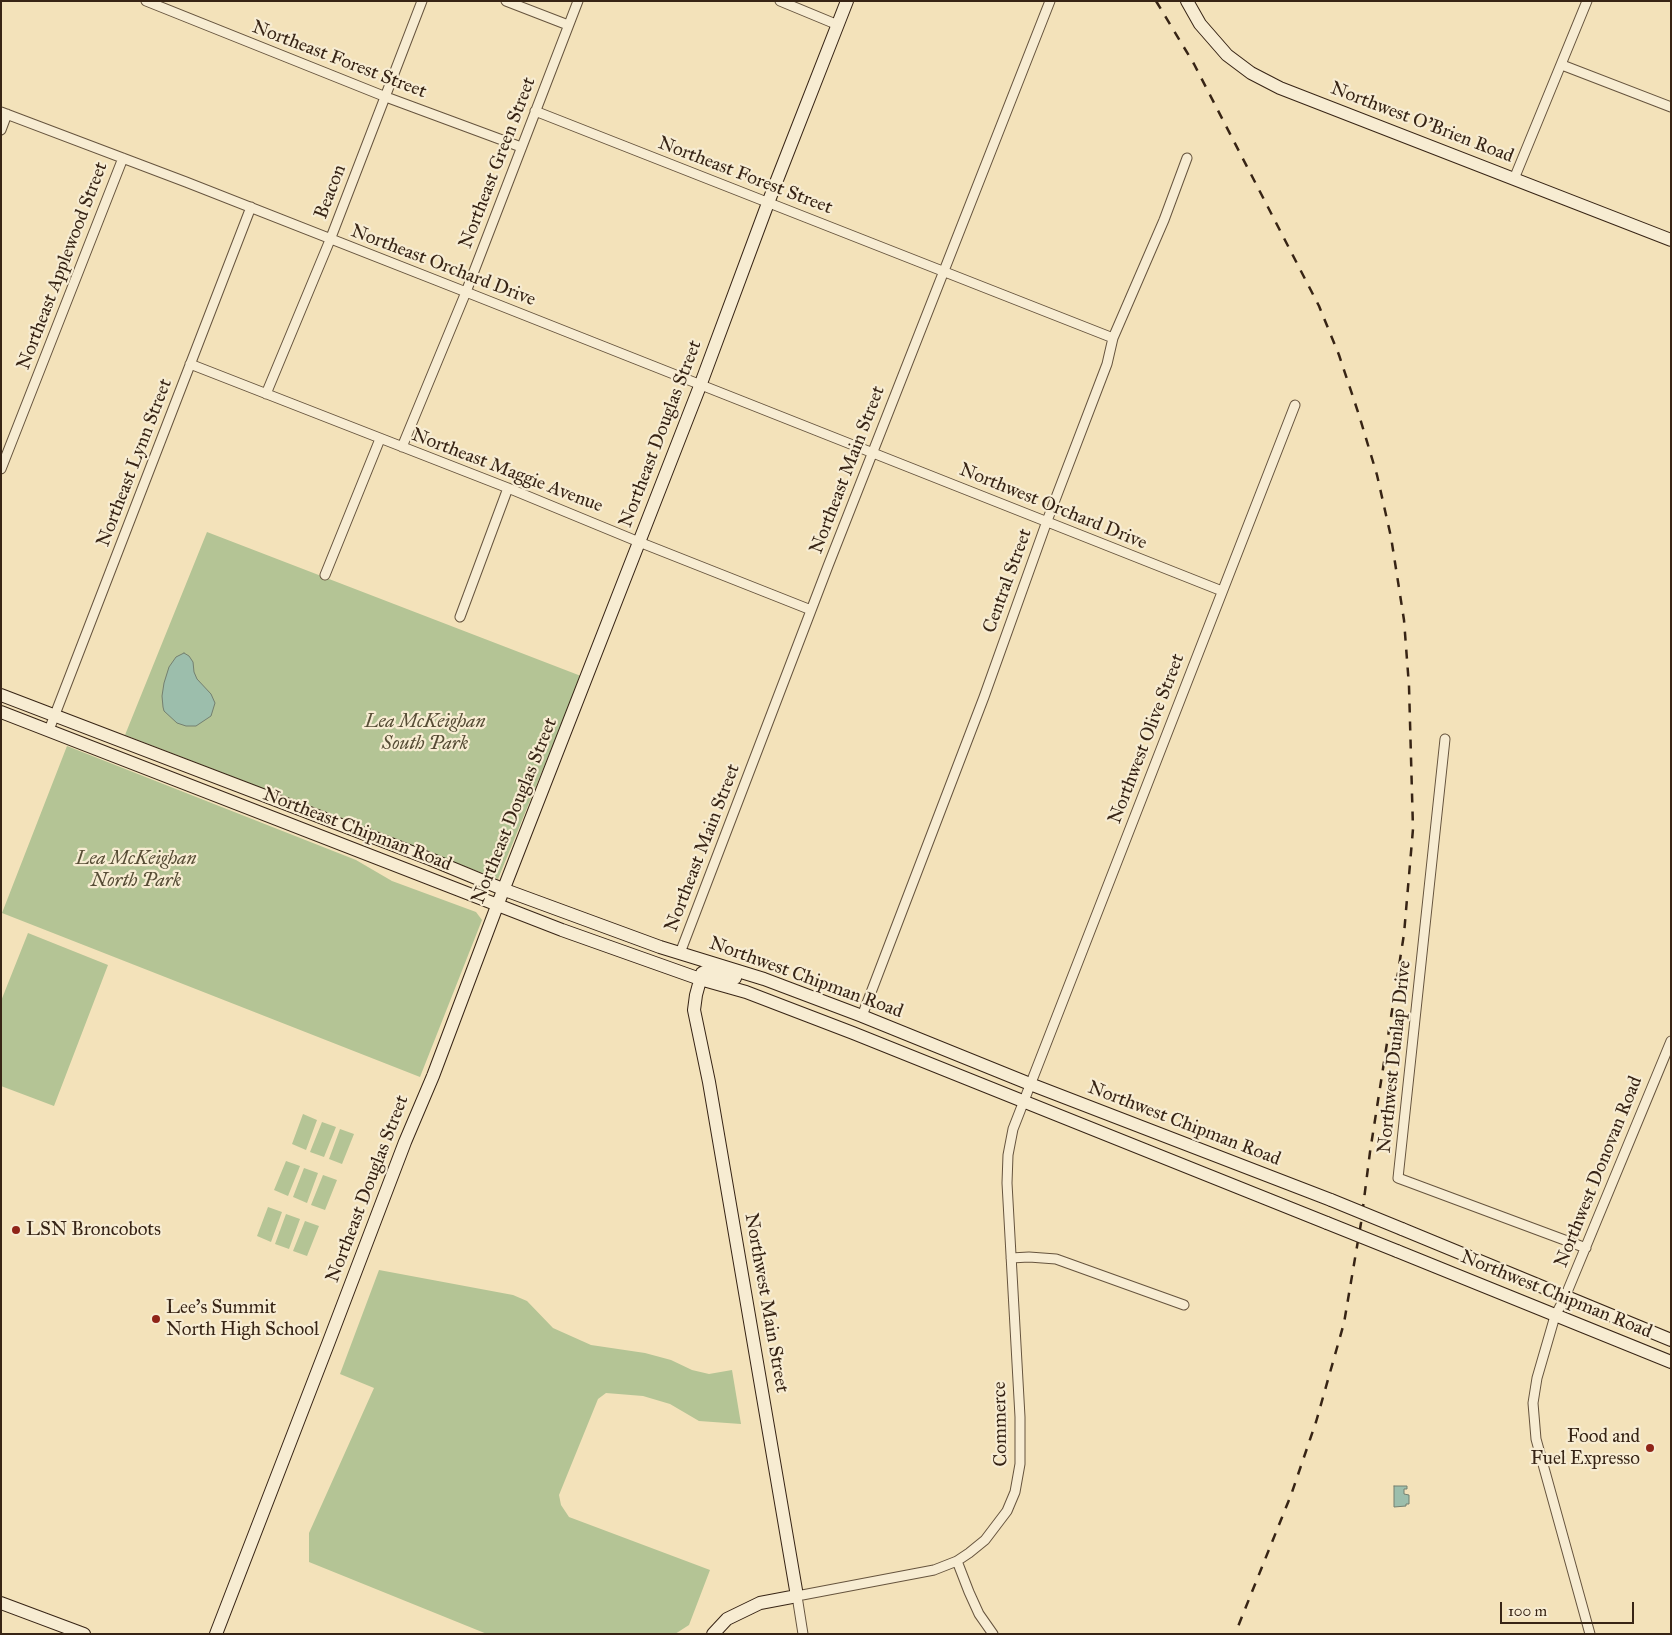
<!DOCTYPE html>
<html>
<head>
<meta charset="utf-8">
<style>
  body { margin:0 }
  #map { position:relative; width:1672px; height:1635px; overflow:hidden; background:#f3e2ba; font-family:"IM FELL Great Primer",serif }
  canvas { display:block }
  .frame { position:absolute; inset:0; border:2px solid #372415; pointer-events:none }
  .scale { position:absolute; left:1500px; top:1602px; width:134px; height:22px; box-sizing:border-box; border:2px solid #372415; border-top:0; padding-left:6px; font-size:15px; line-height:18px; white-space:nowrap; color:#372415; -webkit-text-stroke:4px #f7ecd2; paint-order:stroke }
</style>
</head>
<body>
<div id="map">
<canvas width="1672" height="1635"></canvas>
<div class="frame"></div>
<div class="scale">100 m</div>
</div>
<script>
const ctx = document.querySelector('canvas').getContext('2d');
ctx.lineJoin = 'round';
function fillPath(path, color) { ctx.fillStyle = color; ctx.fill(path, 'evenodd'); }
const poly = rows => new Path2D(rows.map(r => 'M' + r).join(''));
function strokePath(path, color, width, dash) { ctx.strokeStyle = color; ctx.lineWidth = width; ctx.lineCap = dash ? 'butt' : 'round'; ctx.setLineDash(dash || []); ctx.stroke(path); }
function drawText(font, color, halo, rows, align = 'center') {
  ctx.font = font + ' "IM FELL Great Primer",serif'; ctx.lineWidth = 4.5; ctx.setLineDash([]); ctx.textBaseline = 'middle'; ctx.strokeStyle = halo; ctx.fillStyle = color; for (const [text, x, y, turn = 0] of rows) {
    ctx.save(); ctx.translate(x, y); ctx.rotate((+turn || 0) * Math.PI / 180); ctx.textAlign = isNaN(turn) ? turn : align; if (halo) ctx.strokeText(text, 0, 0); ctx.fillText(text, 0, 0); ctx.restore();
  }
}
fillPath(poly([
  [207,532,581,676,498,879,125,735],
  [67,746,356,860,392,881,476,912,482,920,420,1077,2,913],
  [28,933,108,965,54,1106,1,1086,1,1001],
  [303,1114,317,1120,306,1150,292,1144],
  [322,1122,336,1127,324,1157,310,1152],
  [340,1129,354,1134,342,1164,329,1159],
  [286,1161,300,1166,288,1196,274,1190],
  [304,1168,318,1173,307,1203,293,1197],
  [323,1175,337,1180,325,1210,311,1205],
  [268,1207,282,1212,271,1242,257,1236],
  [286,1214,300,1219,289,1249,275,1244],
  [305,1221,319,1226,307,1256,293,1251],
  [379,1270,513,1295,527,1301,553,1328,591,1345,645,1353,671,1360,692,1370,709,1374,732,1370,741,1424,699,1421,670,1404,643,1396,606,1393,598,1399,559,1495,561,1505,569,1517,710,1570,689,1625,675,1634,487,1634,309,1562,309,1533,374,1388,340,1374]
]), '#b4c495');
const water = poly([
  [184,653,189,656,193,662,194,672,197,679,211,694,215,703,211,716,196,726,186,726,177,723,164,711,163,707,162,696,164,683,169,667,176,657,184,653],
  [1394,1486,1407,1486,1407,1489,1404,1489,1404,1494,1409,1495,1409,1504,1406,1504,1406,1506,1394,1507,1394,1486]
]);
fillPath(water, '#9cbeac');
strokePath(water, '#748070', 1);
const street = poly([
  [146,1,386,97,521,147],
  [506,1,568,25],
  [780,1,838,25],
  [1562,65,1671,107],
  [535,111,1113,338],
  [1,112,186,182,466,292,1222,591],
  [1,130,7,114],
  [1514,179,1587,1],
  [190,364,508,488,639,542,811,610],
  [266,394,330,240,422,1],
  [402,447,466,292,578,1],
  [1,469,123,158],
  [325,575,380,439],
  [460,617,508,488],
  [49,730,251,207],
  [1445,739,1398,1178,1586,1248],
  [680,953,828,566,1050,1],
  [862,1016,984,697,1047,521,1107,364,1113,338,1164,220,1187,158],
  [1011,1258,1029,1257,1056,1259,1184,1305],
  [957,1561,969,1592,979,1614,993,1634],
  [803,1634,797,1596,934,1570,957,1561,969,1553,985,1540,1007,1511,1015,1492,1020,1464,1020,1417,1007,1183,1008,1155,1013,1129,1295,405],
  [1590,1634,1536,1439,1533,1403,1537,1378,1555,1316,1565,1297,1671,1041]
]);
const secondary = poly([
  [1187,1,1200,24,1227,55,1251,73,1280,88,1671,240],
  [1,695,430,859,505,890,660,947,764,979,862,1016,1030,1084,1331,1200],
  [1,712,562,930,700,979,746,992,853,1033,1327,1223],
  [1402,1229,1671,1340],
  [1397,1251,1671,1362],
  [1,1603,84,1634],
  [216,1634,328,1344,405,1142,433,1076,497,906,700,386,768,203,847,1],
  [713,1634,727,1619,760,1603,797,1596,709,1082,694,1010,696,995,702,973,706,971,735,978]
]);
strokePath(street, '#66543e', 11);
strokePath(secondary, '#372415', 14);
strokePath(street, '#f7ecd2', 9);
strokePath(secondary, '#f7ecd2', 12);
strokePath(poly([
  [1156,1,1194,64,1319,306,1339,355,1359,415,1377,475,1391,537,1404,620,1409,686,1413,829,1404,934,1370,1152,1361,1223,1344,1323,1316,1422,1291,1495,1235,1634]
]), '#372415', 2.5, [9, 9]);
const secondaryBridge = poly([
  [1331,1200,1402,1229],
  [1327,1223,1397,1251]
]);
strokePath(secondaryBridge, '#372415', 14, []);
strokePath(secondaryBridge, '#f7ecd2', 12);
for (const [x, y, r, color] of [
  [16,1230,5,"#8f2418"],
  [156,1319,5,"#8f2418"],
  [1650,1448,5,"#8f2418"]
]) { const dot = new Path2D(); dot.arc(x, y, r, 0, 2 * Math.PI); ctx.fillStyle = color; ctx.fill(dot); strokePath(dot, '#f7ecd2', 2); }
drawText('19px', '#372415', '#f7ecd2', [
  ["Northeast Forest Street",339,60,21],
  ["Northwest O'Brien Road",1422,123,21],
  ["Northeast Green Street",498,163,-69],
  ["Northeast Forest Street",745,176,21],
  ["Beacon",331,192,-69],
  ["Northeast Applewood Street",63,266,-69],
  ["Northeast Orchard Drive",443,266,21],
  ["Northeast Douglas Street",661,434,-69],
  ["Northeast Lynn Street",135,463,-69],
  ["Northeast Main Street",848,470,-69],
  ["Northeast Maggie Avenue",507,471,21],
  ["Northwest Orchard Drive",1053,507,22],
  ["Central Street",1008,581,-70],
  ["Northwest Olive Street",1147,739,-69],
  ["Northeast Douglas Street",515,811,-68],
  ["Northeast Chipman Road",357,830,21],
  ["Northeast Main Street",703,848,-69],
  ["Northwest Chipman Road",806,978,20],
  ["Northwest Dunlap Drive",1395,1057,-84],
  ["Northwest Chipman Road",1184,1124,21],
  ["Northwest Donovan Road",1599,1172,-68],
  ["Northeast Douglas Street",368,1189,-69],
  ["Northwest Chipman Road",1556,1295,22],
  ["Northwest Main Street",766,1303,80],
  ["Commerce",1001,1424,-91]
]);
drawText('italic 19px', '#564c35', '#f7ecd2', [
  ["Lea McKeighan",425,722],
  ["South Park",425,744],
  ["Lea McKeighan",136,859],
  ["North Park",136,881]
]);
drawText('19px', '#372415', '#f7ecd2', [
  ["LSN Broncobots",26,1230],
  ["Lee's Summit",166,1308],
  ["North High School",166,1330],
  ["Food and",1640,1437,"right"],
  ["Fuel Expresso",1640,1459,"right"]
], 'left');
</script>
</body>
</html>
